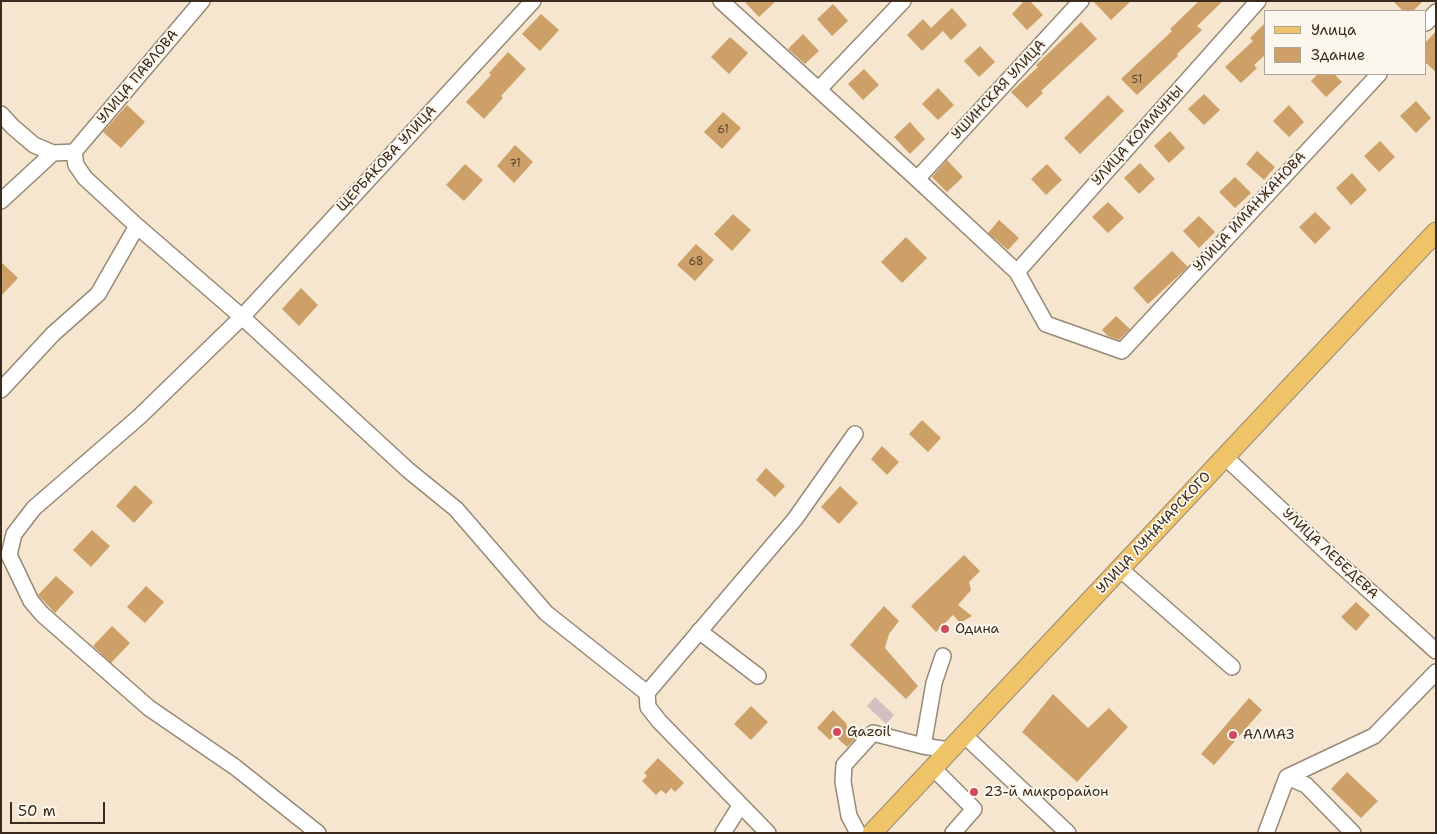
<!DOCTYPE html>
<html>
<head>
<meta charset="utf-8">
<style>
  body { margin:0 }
  #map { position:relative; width:1437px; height:834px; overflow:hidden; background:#f6e6cf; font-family:"Shantell Sans",sans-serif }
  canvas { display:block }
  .frame { position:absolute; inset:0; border:2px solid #3b2a1e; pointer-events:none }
  .legend { position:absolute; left:1264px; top:10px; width:162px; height:65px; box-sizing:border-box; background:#fbf7ec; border:1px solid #aea59a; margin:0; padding:6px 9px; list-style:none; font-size:15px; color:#3b2a1e }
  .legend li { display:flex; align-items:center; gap:10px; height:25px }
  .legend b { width:25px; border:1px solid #aea59a }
  .scale { position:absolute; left:10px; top:802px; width:95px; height:22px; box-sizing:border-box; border:2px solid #3b2a1e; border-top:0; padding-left:6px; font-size:15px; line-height:18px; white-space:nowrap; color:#3b2a1e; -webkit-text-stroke:4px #fbf7ec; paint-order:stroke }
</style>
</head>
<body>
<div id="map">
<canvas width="1437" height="834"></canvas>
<div class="frame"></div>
<ul class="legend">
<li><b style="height:6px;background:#efc469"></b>Улица</li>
<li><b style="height:14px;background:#cca067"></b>Здание</li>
</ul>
<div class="scale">50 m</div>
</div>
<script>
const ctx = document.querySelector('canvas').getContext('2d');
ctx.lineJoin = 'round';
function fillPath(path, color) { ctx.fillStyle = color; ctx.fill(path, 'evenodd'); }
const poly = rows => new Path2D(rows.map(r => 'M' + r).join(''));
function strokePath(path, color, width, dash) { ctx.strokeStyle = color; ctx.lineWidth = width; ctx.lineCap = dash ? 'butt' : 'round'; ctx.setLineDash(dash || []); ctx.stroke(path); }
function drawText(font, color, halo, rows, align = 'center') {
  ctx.font = font + ' "Shantell Sans",sans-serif'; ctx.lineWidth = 4; ctx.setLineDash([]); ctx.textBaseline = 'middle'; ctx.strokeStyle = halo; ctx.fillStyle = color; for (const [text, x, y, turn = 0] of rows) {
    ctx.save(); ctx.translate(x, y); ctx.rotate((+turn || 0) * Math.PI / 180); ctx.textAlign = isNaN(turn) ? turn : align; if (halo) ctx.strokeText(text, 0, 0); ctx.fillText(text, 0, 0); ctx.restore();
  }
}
fillPath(poly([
  [875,697,894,715,886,724,867,706]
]), '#d2bfbf');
fillPath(poly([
  [744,1,776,1,759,17],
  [1024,1,1030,1,1043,15,1027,30,1012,14],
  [1093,1,1131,1,1111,20],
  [1199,1,1223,1,1197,26,1202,30,1177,54,1178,56,1137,95,1121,79,1172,31,1170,29],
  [1393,1,1423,1,1413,11,1403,11],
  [833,4,848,21,832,36,817,19],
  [952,8,967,25,951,40,943,31,922,51,907,35,923,19,931,28],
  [541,14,559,30,540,51,522,34],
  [1081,22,1097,39,1041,91,1043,93,1027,108,1011,92,1038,67,1036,65],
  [1266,22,1266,54,1254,65,1257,68,1241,83,1225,67,1253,41,1250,38],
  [1436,31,1436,72,1426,63,1426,42],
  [803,34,819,51,805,64,788,49],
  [730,37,748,53,729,74,711,57],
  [980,46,995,62,979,77,964,61],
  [508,52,526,69,501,96,503,98,484,119,466,102,491,75,489,73],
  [864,69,879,85,863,100,848,84],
  [1318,74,1334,74,1342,82,1326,97,1311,81],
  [938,88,954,105,938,120,922,104],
  [1204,94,1220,110,1204,125,1188,109],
  [1108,95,1124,111,1080,154,1064,138],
  [1416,101,1431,118,1416,133,1400,116],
  [127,105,145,122,121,148,103,132],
  [1289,105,1304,122,1289,137,1273,121],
  [723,112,741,128,722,149,704,132],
  [910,122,925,139,910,154,894,137],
  [1170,131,1185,148,1169,163,1154,146],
  [1380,141,1395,157,1379,172,1364,156],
  [515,145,533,162,514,183,497,166],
  [1257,151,1275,167,1264,180,1246,164],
  [947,160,963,177,947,192,932,177],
  [1140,163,1155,179,1139,194,1124,178],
  [465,164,483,180,464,201,446,185],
  [1047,164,1062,180,1046,195,1031,179],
  [1352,173,1367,190,1351,205,1336,188],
  [1235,177,1251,193,1235,208,1219,192],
  [1108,202,1124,218,1108,233,1092,217],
  [1315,212,1331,228,1315,244,1299,227],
  [733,214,751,230,732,251,714,234],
  [1199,216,1215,232,1199,248,1183,231],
  [999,220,1019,238,1008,250,988,233],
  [906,237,927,258,902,283,881,262],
  [696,244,714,260,695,281,677,265],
  [1172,251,1188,267,1148,304,1133,288],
  [1,262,18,278,1,296],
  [301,288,318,305,299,326,282,309],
  [1116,316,1130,329,1119,340,1108,336,1102,330],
  [922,420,941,438,928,452,909,434],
  [882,446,899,462,887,475,871,459],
  [766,468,785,486,775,497,756,480],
  [135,485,153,502,134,523,116,506],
  [840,486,858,503,839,524,821,507],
  [92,530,110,546,91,567,73,550],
  [964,555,980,571,969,582,971,590,958,605,972,616,960,623,953,615,936,632,911,606],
  [56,576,74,592,55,613,38,595],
  [146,586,164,602,145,623,127,607],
  [1356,602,1370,615,1356,631,1341,617],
  [884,606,899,621,889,634,885,648,918,686,906,699,850,645],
  [112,626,130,643,111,663,93,646],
  [1053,694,1088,728,1109,708,1128,727,1077,782,1022,732],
  [1249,698,1262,710,1214,765,1201,754],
  [751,706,768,722,751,740,734,724],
  [833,710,846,723,848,730,857,737,847,747,834,735,830,740,817,728],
  [658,758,684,783,675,792,671,788,666,794,661,790,656,795,642,781,647,776,644,773],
  [1347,772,1378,801,1361,818,1331,789]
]), '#cca067');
const minor = poly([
  [721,1,917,179,1017,272,1046,324,1122,351,1379,74],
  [1426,23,1436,12],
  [819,89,903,1],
  [1,114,13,127,34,145,53,153,74,152,76,165,85,178,137,226,242,317,408,470,456,509,546,613,647,693],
  [74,152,202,1],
  [917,179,1081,1],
  [1,201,53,153],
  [1017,272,1258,1],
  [1,390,53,334,98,294,137,226],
  [1225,457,1334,559,1436,651],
  [1120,569,1232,667],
  [699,631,758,676],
  [964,735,1068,833],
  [923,746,934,683,943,656],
  [933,768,974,809,953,833],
  [318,833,235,767,149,708,42,614,31,601,9,555,14,534,34,508,139,417,242,317,533,1],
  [723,833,740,806],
  [768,833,659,721,648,707,647,693,795,519,855,434],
  [858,833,849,816,843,782,844,765,873,733,923,746,949,750],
  [1266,833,1287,777],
  [1353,833,1306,785,1287,777,1374,736,1436,672]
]);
const major = poly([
  [872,833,1436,232]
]);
strokePath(minor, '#988876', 18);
strokePath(major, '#988876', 21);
strokePath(minor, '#fff', 15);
strokePath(major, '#efc469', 19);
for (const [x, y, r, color] of [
  [945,629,5,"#d1495b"],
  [837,732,5,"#d1495b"],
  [1233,735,5,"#d1495b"],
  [974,792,5,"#d1495b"]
]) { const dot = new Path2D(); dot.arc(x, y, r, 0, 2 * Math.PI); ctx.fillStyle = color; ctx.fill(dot); strokePath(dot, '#fbf7ec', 2); }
drawText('11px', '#5f4830', null, [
  ["51",1137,80],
  ["61",723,130],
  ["71",515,164],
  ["68",696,262]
]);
drawText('14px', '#3b2a1e', '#fbf7ec', [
  ["УЛИЦА ПАВЛОВА",138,77,-50],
  ["УШИНСКАЯ УЛИЦА",999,90,-47],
  ["УЛИЦА КОММУНЫ",1138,136,-48],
  ["ЩЕРБАКОВА УЛИЦА",387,159,-47],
  ["УЛИЦА ИМАНЖАНОВА",1250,212,-47],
  ["УЛИЦА ЛУНАЧАРСКОГО",1154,533,-47],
  ["УЛИЦА ЛЕБЕДЕВА",1330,554,43]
]);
drawText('14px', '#3b2a1e', '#fbf7ec', [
  ["Одина",955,629],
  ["Gazoil",847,732],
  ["АЛМАЗ",1243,735],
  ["23-й микрорайон",984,792]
], 'left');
</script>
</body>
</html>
